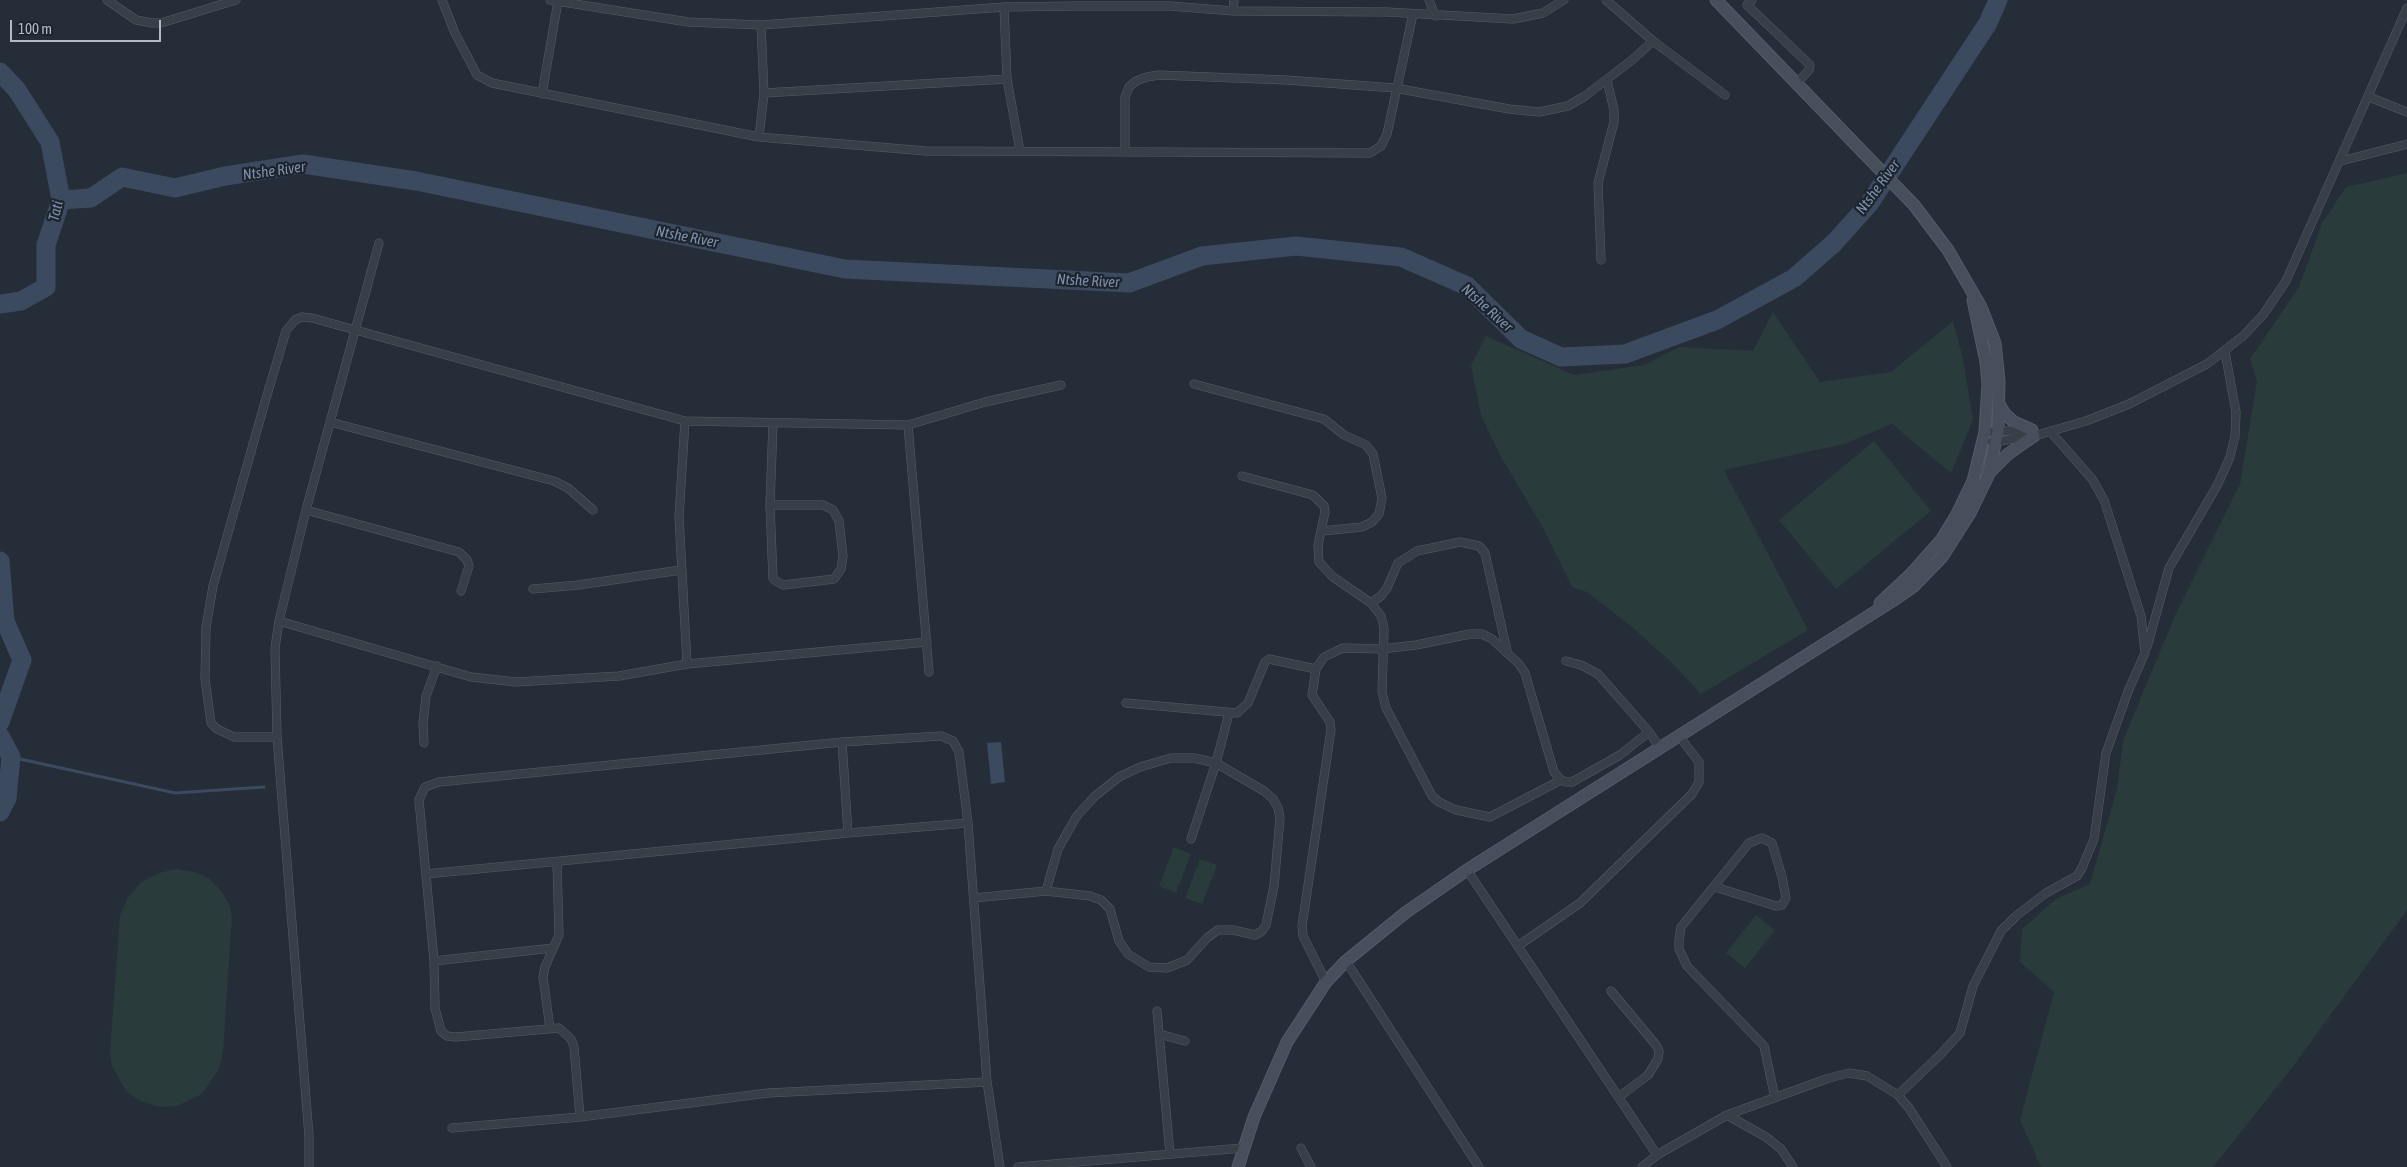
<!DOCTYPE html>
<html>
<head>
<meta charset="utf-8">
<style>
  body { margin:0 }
  #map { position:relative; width:2407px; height:1167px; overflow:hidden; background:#252d39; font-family:"Asap Condensed",sans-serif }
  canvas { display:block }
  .scale { position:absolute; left:10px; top:20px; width:151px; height:22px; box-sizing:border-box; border:2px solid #b4bac5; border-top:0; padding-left:6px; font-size:15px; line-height:18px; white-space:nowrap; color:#b4bac5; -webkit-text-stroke:4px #1d242e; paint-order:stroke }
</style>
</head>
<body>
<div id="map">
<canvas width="2407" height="1167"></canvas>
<div class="scale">100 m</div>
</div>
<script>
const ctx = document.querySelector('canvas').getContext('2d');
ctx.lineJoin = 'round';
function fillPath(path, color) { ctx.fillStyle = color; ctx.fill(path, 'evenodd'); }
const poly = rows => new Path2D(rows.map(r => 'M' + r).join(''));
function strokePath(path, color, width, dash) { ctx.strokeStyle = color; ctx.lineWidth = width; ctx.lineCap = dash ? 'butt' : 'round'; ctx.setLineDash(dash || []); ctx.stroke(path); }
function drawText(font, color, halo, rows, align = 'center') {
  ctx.font = font + ' "Asap Condensed",sans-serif'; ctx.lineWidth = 4.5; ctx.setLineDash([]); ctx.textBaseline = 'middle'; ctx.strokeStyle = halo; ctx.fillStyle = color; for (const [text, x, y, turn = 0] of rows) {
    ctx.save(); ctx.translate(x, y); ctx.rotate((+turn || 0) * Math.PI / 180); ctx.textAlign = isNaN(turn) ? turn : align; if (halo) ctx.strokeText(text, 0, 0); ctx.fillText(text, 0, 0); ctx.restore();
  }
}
fillPath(poly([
  [2407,173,2407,910,2294,1065,2213,1167,2041,1167,2020,1120,2054,992,2020,962,2022,929,2056,899,2090,884,2117,789,2123,741,2176,613,2240,484,2257,381,2250,359,2299,287,2322,223,2346,187],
  [1773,312,1820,382,1891,372,1953,321,1963,359,1973,420,1951,473,1892,424,1844,444,1724,470,1808,630,1701,694,1671,662,1632,627,1587,592,1572,587,1542,526,1501,457,1481,415,1471,366,1486,336,1574,375,1645,365,1679,347,1753,351],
  [1874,441,1931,511,1836,589,1779,520],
  [1174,847,1191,854,1176,893,1159,886],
  [1200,859,1217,865,1202,904,1185,898],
  [176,869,195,872,210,879,221,891,229,904,232,916,223,1051,219,1069,202,1094,177,1106,160,1107,140,1101,126,1091,112,1066,110,1052,120,916,127,899,141,882,159,873],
  [1756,915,1775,930,1745,968,1726,953]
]), '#2a3b3c');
fillPath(poly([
  [1001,742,1005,782,991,784,987,743]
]), '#3c4a60');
strokePath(poly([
  [11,757,175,793,264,787]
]), '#3c4a60', 3);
strokePath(poly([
  [0,72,17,90,50,142,61,200,46,245,46,287,21,301,0,304],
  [61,200,91,198,122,177,175,188,225,176,303,164,416,181,845,269,1129,283,1202,256,1296,246,1401,257,1467,286,1521,339,1561,357,1625,354,1717,320,1794,278,1834,243,1869,204,1988,23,1998,0],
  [0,561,5,621,22,660,0,722],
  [0,736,11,757,7,798,0,812]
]), '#3c4a60', 19);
const street = poly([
  [107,0,136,20,152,23,161,23,236,0],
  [442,0,455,33,477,75,492,83,759,137,926,151,1370,153,1381,146,1387,134,1413,14],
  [550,0,688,22,761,25,1004,7,1077,6,1170,6,1233,11,1387,12,1513,19,1543,13,1564,0],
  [1429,0,1435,16],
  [1606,0,1653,41,1725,95],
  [1752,0,1747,5,1810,65,1809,70,1798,82],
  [1004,7,1007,79,1020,151],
  [1233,11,1234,0],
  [764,93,1007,79],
  [542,94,558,1],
  [2369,97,2407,112],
  [759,137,764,93,761,25],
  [1125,151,1125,97,1129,87,1136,81,1147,77,1159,75,1286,80,1395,88,1509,109,1539,112,1568,106,1585,96,1632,60,1653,41],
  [2341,161,2407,144],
  [1601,260,1598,183,1614,122,1614,110,1607,80],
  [1194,384,1324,419,1344,435,1366,445,1373,454,1382,498,1379,514,1372,522,1362,527,1322,531],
  [685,421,679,517,687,664],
  [330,422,554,481,568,488,593,510],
  [908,425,929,672],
  [1985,432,2029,430],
  [1992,442,2034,436,2086,421,2129,404,2207,364,2243,336,2263,315,2286,281,2407,8],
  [1242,476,1313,495,1324,506,1325,512,1318,545,1319,562,1333,577,1371,603,1381,616,1384,628,1382,692,1386,708,1432,796,1439,802,1456,810,1490,817,1561,780],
  [770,505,823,505,833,510,839,521,843,556,841,569,834,579,783,585,773,579,770,505,773,423],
  [306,510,459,552,467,560,469,566,461,591],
  [533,589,578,585,681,570],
  [1371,603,1381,596,1387,588,1398,563,1417,551,1460,542,1479,546,1485,553,1507,651],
  [279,621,471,677,516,682,619,676,687,664,927,642],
  [2147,647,2169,568,2218,484,2230,457,2235,436,2236,412,2225,352],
  [1566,661,1581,665,1598,674,1649,732,1660,748],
  [1126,703,1237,713,1248,703,1265,662,1269,659,1316,669],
  [277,737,234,737,217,729,211,723,205,679,206,627,213,586,265,402,286,331,295,320,302,317,312,318,685,421,908,425,985,402,1061,385],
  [842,742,848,833],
  [424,743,423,724,426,696,437,666],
  [1191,839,1216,763,1229,713],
  [1467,870,1657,1155,1642,1167],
  [426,874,848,833,968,823],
  [1715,887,1776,906,1782,905,1786,898,1782,877,1772,843,1762,838,1749,843,1681,927,1679,940,1679,949,1687,966,1764,1046,1775,1098],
  [974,898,1046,891,1090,896,1101,900,1110,909,1119,941,1128,954,1149,967,1167,968,1187,960,1207,938,1218,930,1233,930,1255,935,1262,931,1266,925,1274,886,1280,818,1278,808,1273,799,1264,791,1216,763,1194,758,1171,758,1140,767,1119,777,1094,797,1076,817,1058,849,1046,891],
  [1518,946,1580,903,1692,794,1699,782,1699,762,1679,736],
  [434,961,553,948],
  [1346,961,1479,1167],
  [1326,982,1303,936,1302,926,1331,730,1330,722,1312,695,1316,669,1324,657,1343,648,1382,649,1416,645,1470,634,1482,634,1492,639,1519,664,1525,673,1554,772,1561,780,1566,782,1572,782,1620,755,1649,732],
  [1611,991,1656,1045,1659,1051,1658,1059,1648,1075,1619,1097],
  [1157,1011,1170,1154],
  [550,1028,543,977,545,967,559,935,557,863],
  [1159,1034,1185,1041],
  [1898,1095,1940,1055,1960,1033,1973,986,2001,931,2016,916,2046,893,2077,876,2082,868,2094,839,2106,753,2129,689,2145,653,2141,616,2104,500,2092,479,2050,431],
  [1727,1115,1766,1137,1781,1149,1793,1167],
  [580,1117,574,1047,571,1039,559,1028,456,1037,447,1036,441,1031,435,1008,434,961,419,800,425,787,439,782,842,742,941,736,953,741,959,752,968,823,987,1082,1000,1167],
  [452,1128,580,1117,768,1093,987,1082],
  [1301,1148,1311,1167],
  [1657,1155,1727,1115,1829,1078,1849,1073,1867,1076,1898,1095,1909,1108,1947,1167],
  [309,1167,309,1136,277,737,275,648,279,621,306,510,379,243],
  [1018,1167,1243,1148]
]);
const secondary = poly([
  [1999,404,2005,414,2014,422,2032,430],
  [1989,473,2008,454,2034,436],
  [1880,603,1911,574,1942,539,1956,516,1973,481,1985,432,1988,384,1986,362,1973,300],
  [1238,1167,1254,1117,1287,1042,1326,982,1346,961,1405,913,1467,870,1897,598,1914,586,1942,557,1970,513,1988,476,1998,431,1999,381,1995,343,1981,307,1948,250,1914,205,1716,0]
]);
strokePath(street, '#565d67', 9);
strokePath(secondary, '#565d67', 13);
strokePath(street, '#383f49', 8);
strokePath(secondary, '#474e5c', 11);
drawText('italic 15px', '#7e8faa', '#1d242e', [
  ["Ntshe River",274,171,-8],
  ["Ntshe River",1878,187,-54],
  ["Tati",56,211,-77],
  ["Ntshe River",687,237,11],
  ["Ntshe River",1088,281,3],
  ["Ntshe River",1487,308,42]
]);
</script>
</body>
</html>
